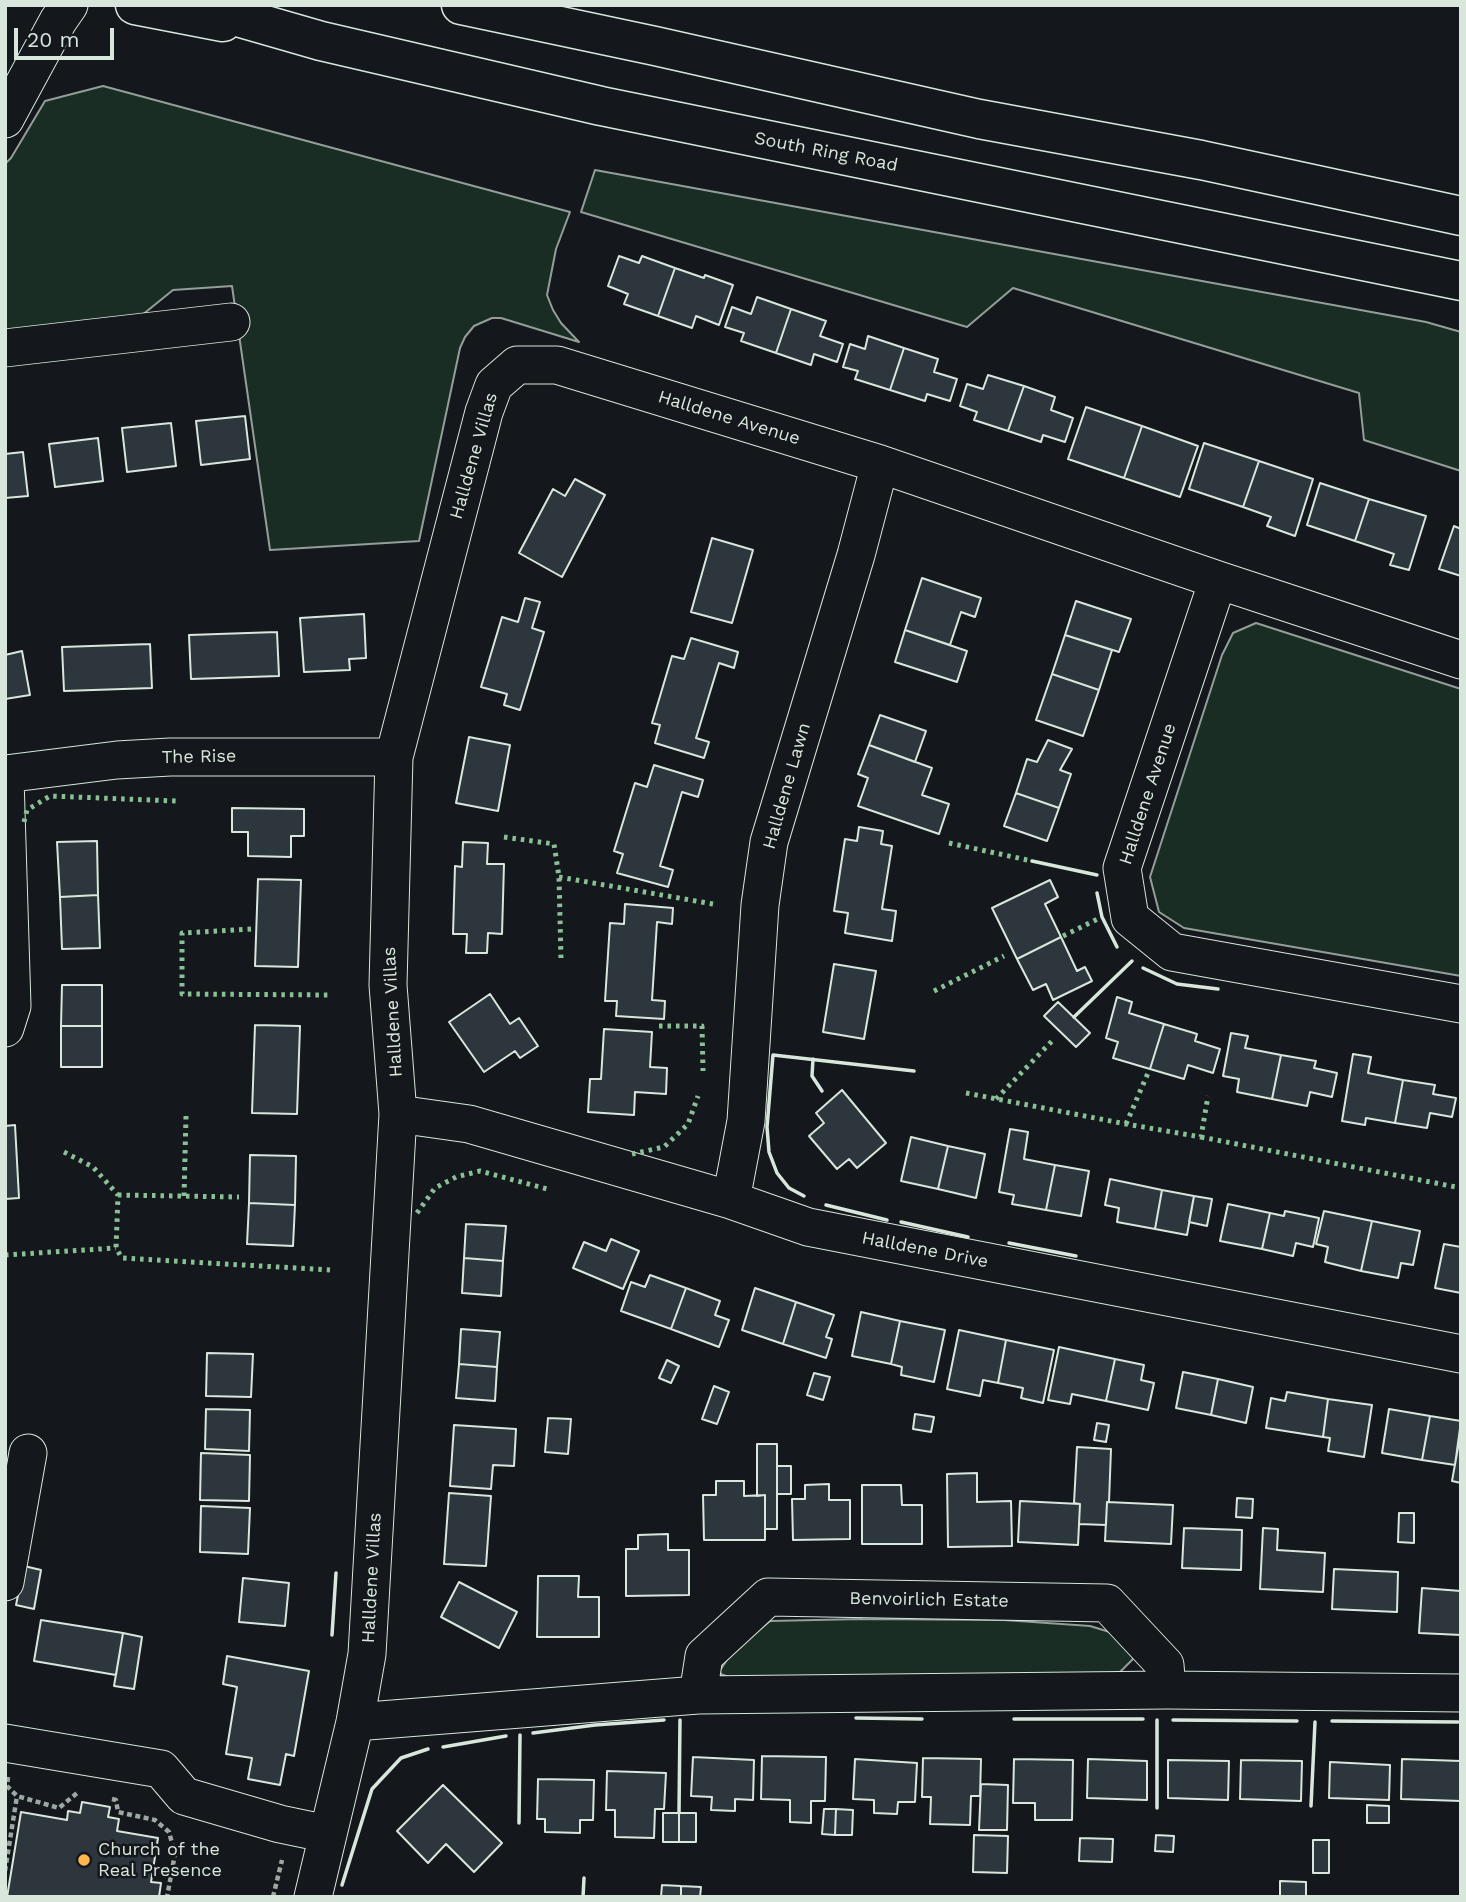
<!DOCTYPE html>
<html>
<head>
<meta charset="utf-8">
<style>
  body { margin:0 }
  #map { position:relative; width:1466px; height:1902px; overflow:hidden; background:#14181c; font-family:"Work Sans",sans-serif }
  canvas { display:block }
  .frame { position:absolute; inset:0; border:7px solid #d8e6dc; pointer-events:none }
  .scale { position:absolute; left:14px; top:28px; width:100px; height:32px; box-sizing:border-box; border:4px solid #d8e6dc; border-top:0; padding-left:9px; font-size:21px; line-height:24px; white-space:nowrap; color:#d8e6dc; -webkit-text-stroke:5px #14181c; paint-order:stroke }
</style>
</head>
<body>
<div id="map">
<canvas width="1466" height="1902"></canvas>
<div class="frame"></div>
<div class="scale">20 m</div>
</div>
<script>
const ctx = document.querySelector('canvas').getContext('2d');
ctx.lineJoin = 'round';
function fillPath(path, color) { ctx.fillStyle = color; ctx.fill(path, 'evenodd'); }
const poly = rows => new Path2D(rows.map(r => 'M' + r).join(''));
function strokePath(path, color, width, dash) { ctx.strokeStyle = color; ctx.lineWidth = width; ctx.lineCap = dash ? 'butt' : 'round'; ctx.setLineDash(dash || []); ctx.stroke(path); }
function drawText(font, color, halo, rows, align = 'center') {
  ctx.font = font + ' "Work Sans",sans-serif'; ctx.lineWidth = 5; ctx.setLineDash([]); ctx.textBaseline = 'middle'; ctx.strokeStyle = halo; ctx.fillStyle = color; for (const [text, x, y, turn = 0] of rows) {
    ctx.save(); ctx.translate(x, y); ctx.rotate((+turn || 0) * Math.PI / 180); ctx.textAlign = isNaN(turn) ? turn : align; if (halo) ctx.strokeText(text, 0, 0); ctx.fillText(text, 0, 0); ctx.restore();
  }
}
const green = poly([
  [103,86,570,212,556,249,547,295,553,310,561,323,579,342,501,318,492,318,474,326,465,337,460,348,419,541,270,550,232,286,173,290,136,320,5,334,5,164,11,158,45,101,103,86],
  [595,170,1426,322,1461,332,1461,471,1364,440,1359,393,1013,288,967,327,581,212,595,170],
  [1256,623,1461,689,1461,976,1184,928,1159,912,1150,877,1222,655,1233,633,1256,623],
  [862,1619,1004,1620,1090,1626,1113,1633,1137,1655,1120,1672,1108,1676,733,1678,723,1675,719,1672,732,1652,770,1621,862,1619]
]);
fillPath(green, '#1a2d24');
strokePath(green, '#939e99', 2);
const building = poly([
  [619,256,639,263,642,256,675,268,658,316,624,304,628,294,608,286,619,256],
  [675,268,704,278,705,275,733,285,719,325,696,316,692,328,658,316,675,268],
  [757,297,791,309,776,353,741,341,744,333,725,327,732,307,751,314,757,297],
  [791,309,826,321,820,336,843,344,837,362,814,354,811,365,776,353,791,309],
  [868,336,904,348,890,390,855,379,858,371,843,367,850,344,865,349,868,336],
  [904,348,938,359,934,372,957,379,950,401,927,394,925,401,890,390,904,348],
  [988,375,1024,386,1008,431,974,420,977,412,960,406,967,384,983,389,988,375],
  [1024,386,1055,397,1051,410,1073,418,1065,442,1043,435,1041,442,1008,431,1024,386],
  [1086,407,1142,426,1124,478,1068,459,1086,407],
  [245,416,250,459,201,465,196,421,245,416],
  [171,423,176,466,127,472,122,428,171,423],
  [1142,426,1198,446,1180,497,1124,478,1142,426],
  [98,438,103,481,55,487,49,444,98,438],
  [1204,443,1259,461,1243,507,1189,489,1204,443],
  [23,452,28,496,5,498,5,454,23,452],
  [1259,461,1313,479,1295,536,1267,526,1271,517,1243,507,1259,461],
  [575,479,605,495,562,577,519,553,553,489,565,496,575,479],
  [1320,483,1369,499,1355,541,1307,525,1320,483],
  [1369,499,1426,516,1409,570,1390,565,1394,554,1355,541,1369,499],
  [1454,526,1461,529,1461,576,1439,569,1454,526],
  [712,538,753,550,732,623,691,612,712,538],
  [922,578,981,598,975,617,961,612,950,645,905,630,922,578],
  [525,598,540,602,532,628,544,632,520,710,504,705,507,694,481,687,502,617,518,622,525,598],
  [1076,601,1131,619,1119,652,1065,635,1076,601],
  [364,614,366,658,349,659,350,670,304,672,300,618,364,614],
  [905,630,967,651,957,682,895,662,905,630],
  [277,632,279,676,191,679,189,635,277,632],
  [1065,635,1112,650,1099,690,1052,674,1065,635],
  [691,638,738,652,734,668,719,663,696,738,709,742,704,758,655,743,660,725,652,723,672,656,684,659,691,638],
  [150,644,152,688,64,691,62,647,150,644],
  [22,651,30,695,5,699,5,655,22,651],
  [1052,674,1099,690,1083,736,1036,720,1052,674],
  [880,715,926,731,915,762,869,745,880,715],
  [469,737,510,745,498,811,456,803,469,737],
  [1048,740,1072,749,1060,770,1071,774,1059,808,1016,793,1027,759,1037,762,1048,740],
  [869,745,932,768,922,795,949,804,939,834,858,806,868,778,858,774,869,745],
  [654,765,703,780,698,797,682,792,660,866,673,870,668,887,617,873,623,854,614,851,635,783,647,787,654,765],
  [1016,793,1059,808,1047,841,1004,826,1016,793],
  [232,808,304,809,304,836,291,836,291,857,248,856,248,832,232,832,232,808],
  [859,827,883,831,881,844,892,846,882,909,896,911,892,941,845,933,848,913,834,911,845,839,857,841,859,827],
  [97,841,98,895,60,897,57,842,97,841],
  [463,842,488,843,487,864,504,864,502,934,488,933,487,953,466,953,467,934,453,934,455,866,462,867,463,842],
  [258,879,301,880,298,967,255,966,258,879],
  [1050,880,1058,897,1045,904,1061,937,1017,959,992,908,1050,880],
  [98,895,100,948,62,949,60,897,98,895],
  [625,904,673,908,672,924,657,922,652,1000,665,1001,664,1019,616,1016,617,1001,605,1001,610,923,624,924,625,904],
  [1061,937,1077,971,1085,967,1092,981,1053,1000,1046,984,1033,990,1017,959,1061,937],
  [834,964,876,971,864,1039,823,1032,834,964],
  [62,985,102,985,102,1026,61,1026,62,985],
  [490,994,510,1024,519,1018,538,1046,520,1058,515,1051,484,1072,449,1022,490,994],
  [1117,997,1132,1002,1129,1013,1164,1024,1150,1069,1113,1058,1118,1042,1106,1038,1117,997],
  [1058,1002,1090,1033,1076,1047,1044,1016,1058,1002],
  [1164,1024,1197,1034,1195,1041,1220,1049,1213,1073,1188,1065,1184,1079,1150,1069,1164,1024],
  [255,1025,300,1026,297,1114,252,1113,255,1025],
  [61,1026,102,1026,102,1067,61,1067,61,1026],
  [604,1029,652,1032,650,1067,667,1068,666,1094,635,1092,634,1115,588,1112,590,1079,601,1079,604,1029],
  [1231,1033,1248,1036,1245,1048,1281,1055,1272,1099,1237,1092,1239,1079,1223,1076,1231,1033],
  [1353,1054,1371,1057,1368,1073,1403,1080,1395,1123,1366,1118,1365,1125,1342,1121,1353,1054],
  [1281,1055,1316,1061,1314,1068,1337,1073,1332,1097,1310,1092,1307,1106,1272,1099,1281,1055],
  [1403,1080,1435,1085,1433,1094,1456,1098,1452,1117,1430,1113,1427,1128,1395,1123,1403,1080],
  [842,1090,886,1143,857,1168,849,1159,837,1169,809,1136,824,1123,816,1113,842,1090],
  [15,1125,19,1198,5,1199,5,1126,15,1125],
  [1010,1129,1028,1132,1024,1159,1055,1165,1046,1210,1012,1204,1014,1195,999,1192,1010,1129],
  [911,1137,948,1146,938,1189,901,1181,911,1137],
  [948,1146,985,1154,976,1198,938,1189,948,1146],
  [250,1155,296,1156,295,1205,249,1203,250,1155],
  [1055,1165,1089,1171,1081,1216,1046,1210,1055,1165],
  [1110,1179,1162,1190,1155,1229,1117,1222,1119,1208,1105,1205,1110,1179],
  [1162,1190,1194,1196,1187,1235,1155,1229,1162,1190],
  [1194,1196,1212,1199,1207,1226,1189,1222,1194,1196],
  [249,1203,295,1205,293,1246,247,1244,249,1203],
  [1228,1204,1270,1213,1262,1249,1220,1241,1228,1204],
  [1285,1211,1319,1218,1313,1247,1296,1243,1293,1256,1262,1249,1270,1213,1284,1216,1285,1211],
  [1324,1211,1372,1221,1361,1271,1325,1262,1328,1247,1316,1244,1324,1211],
  [1372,1221,1420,1231,1413,1265,1401,1263,1398,1278,1361,1271,1372,1221],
  [466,1224,506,1226,503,1261,464,1258,466,1224],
  [611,1239,639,1251,623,1289,573,1268,584,1242,606,1251,611,1239],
  [1444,1244,1461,1247,1461,1293,1435,1288,1444,1244],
  [464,1258,503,1261,501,1296,462,1293,464,1258],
  [650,1275,686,1288,671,1329,621,1311,631,1282,645,1287,650,1275],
  [686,1288,720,1301,715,1315,729,1320,719,1347,671,1329,686,1288],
  [755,1288,796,1302,783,1344,742,1330,755,1288],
  [796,1302,834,1315,826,1337,832,1339,826,1358,783,1344,796,1302],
  [861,1312,900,1321,891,1364,852,1356,861,1312],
  [900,1321,945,1330,934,1382,901,1375,902,1367,891,1364,900,1321],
  [461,1329,500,1332,497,1367,459,1364,461,1329],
  [959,1330,1006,1340,998,1383,983,1380,980,1396,947,1389,959,1330],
  [1006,1340,1054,1350,1043,1403,1021,1398,1023,1388,998,1383,1006,1340],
  [1059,1347,1115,1359,1106,1401,1072,1394,1070,1404,1048,1400,1059,1347],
  [207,1353,253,1354,251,1397,206,1396,207,1353],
  [1115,1359,1144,1365,1141,1380,1154,1383,1148,1410,1106,1401,1115,1359],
  [667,1360,679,1366,671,1383,659,1378,667,1360],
  [459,1364,497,1367,495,1401,456,1398,459,1364],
  [1183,1372,1218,1379,1211,1415,1176,1408,1183,1372],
  [814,1373,830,1377,823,1400,807,1395,814,1373],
  [1218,1379,1253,1387,1246,1423,1211,1415,1218,1379],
  [714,1386,729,1392,717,1424,702,1419,714,1386],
  [1287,1392,1328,1399,1323,1437,1266,1428,1271,1398,1285,1401,1287,1392],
  [1328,1399,1372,1405,1364,1457,1328,1451,1330,1438,1323,1437,1328,1399],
  [206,1409,250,1410,249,1451,205,1449,206,1409],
  [1389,1409,1430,1416,1422,1460,1382,1453,1389,1409],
  [915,1414,934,1417,931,1432,913,1429,915,1414],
  [1430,1416,1461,1421,1455,1465,1422,1460,1430,1416],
  [548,1418,571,1419,568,1454,545,1452,548,1418],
  [1097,1423,1109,1425,1106,1442,1094,1440,1097,1423],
  [454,1425,516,1429,514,1466,493,1465,491,1489,450,1486,454,1425],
  [1461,1431,1461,1483,1452,1481,1461,1431],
  [757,1444,777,1444,777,1529,765,1529,765,1495,757,1496,757,1444],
  [1077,1447,1111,1449,1109,1502,1107,1502,1106,1525,1079,1524,1080,1504,1074,1503,1077,1447],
  [201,1453,250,1455,249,1501,200,1500,201,1453],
  [777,1466,791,1466,791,1494,777,1494,777,1466],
  [977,1473,977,1502,1011,1501,1012,1546,948,1547,947,1474,977,1473],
  [716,1481,744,1481,744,1496,765,1495,765,1540,704,1540,703,1495,716,1495,716,1481],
  [829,1484,829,1500,850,1500,850,1539,793,1540,792,1499,805,1499,805,1485,829,1484],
  [862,1485,901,1485,902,1505,922,1505,922,1544,862,1544,862,1485],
  [449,1493,491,1496,486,1566,444,1564,449,1493],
  [1237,1498,1253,1499,1252,1518,1236,1517,1237,1498],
  [1020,1501,1080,1504,1078,1545,1018,1542,1020,1501],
  [1107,1502,1173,1505,1171,1544,1105,1541,1107,1502],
  [201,1506,250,1508,248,1554,200,1552,201,1506],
  [1399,1513,1414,1513,1414,1543,1398,1542,1399,1513],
  [1184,1528,1242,1530,1241,1570,1182,1568,1184,1528],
  [1263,1528,1278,1529,1277,1550,1325,1553,1323,1592,1260,1589,1263,1528],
  [668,1534,668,1550,689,1550,689,1595,626,1596,626,1549,638,1549,638,1535,668,1534],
  [24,1566,41,1570,34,1609,16,1605,24,1566],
  [1334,1569,1398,1572,1397,1612,1332,1609,1334,1569],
  [538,1576,579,1576,578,1597,599,1597,599,1637,537,1637,538,1576],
  [243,1578,289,1583,285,1626,239,1622,243,1578],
  [459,1582,517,1612,499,1648,441,1617,459,1582],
  [1422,1588,1461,1591,1461,1635,1419,1633,1422,1588],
  [41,1620,123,1633,116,1675,34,1661,41,1620],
  [123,1633,142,1637,134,1689,114,1686,123,1633],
  [227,1656,309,1671,294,1756,286,1754,280,1785,248,1779,252,1758,226,1754,237,1687,223,1684,227,1656],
  [762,1756,826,1757,825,1801,811,1801,811,1823,790,1822,790,1800,761,1799,762,1756],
  [693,1757,754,1760,753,1800,735,1799,735,1811,711,1810,712,1797,691,1796,693,1757],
  [923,1758,981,1759,980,1796,971,1796,970,1825,930,1824,931,1797,922,1797,923,1758],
  [855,1759,917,1763,915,1802,898,1802,897,1814,874,1813,874,1800,853,1799,855,1759],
  [1014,1759,1073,1760,1072,1820,1035,1820,1035,1803,1013,1803,1014,1759],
  [1088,1759,1147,1761,1147,1800,1087,1798,1088,1759],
  [1402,1759,1461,1761,1461,1801,1401,1799,1402,1759],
  [1168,1760,1229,1761,1228,1800,1168,1798,1168,1760],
  [1241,1760,1302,1761,1301,1801,1240,1799,1241,1760],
  [1330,1762,1390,1765,1389,1800,1329,1798,1330,1762],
  [607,1771,666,1773,664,1809,655,1809,654,1838,615,1837,615,1810,606,1810,607,1771],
  [538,1779,594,1780,593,1820,580,1820,580,1833,545,1832,545,1819,537,1819,538,1779],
  [981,1784,1008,1785,1007,1830,979,1830,981,1784],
  [443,1785,502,1843,474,1872,446,1844,428,1863,397,1831,443,1785],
  [82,1802,110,1807,108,1817,119,1819,117,1831,158,1838,151,1882,161,1883,159,1897,7,1897,21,1812,67,1820,68,1811,80,1813,82,1802],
  [1367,1805,1389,1806,1389,1823,1367,1823,1367,1805],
  [824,1809,836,1809,835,1835,822,1834,824,1809],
  [836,1809,853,1810,852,1835,835,1835,836,1809],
  [663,1813,679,1813,679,1842,663,1842,663,1813],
  [679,1813,696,1813,696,1842,679,1842,679,1813],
  [974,1835,1008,1836,1007,1873,973,1872,974,1835],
  [1156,1835,1174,1836,1173,1852,1155,1851,1156,1835],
  [1080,1838,1113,1839,1112,1862,1079,1861,1080,1838],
  [1313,1840,1329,1840,1329,1873,1313,1873,1313,1840],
  [1280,1881,1306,1882,1306,1897,1280,1897,1280,1881],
  [662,1885,681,1886,681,1897,661,1897,662,1885],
  [681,1886,701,1887,700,1897,681,1897,681,1886]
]);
fillPath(building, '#2c363c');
strokePath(building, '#d8e6dc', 2);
const minor = poly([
  [5,119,58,21,69,5],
  [5,348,231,322],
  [1218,580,1122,868,1130,918,1172,952,1461,1004],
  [5,774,117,760,170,757,394,757],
  [5,778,12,1006,5,1028],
  [398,1114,469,1124,731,1200,808,1227,1461,1354],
  [731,1200,746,1121,760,905,769,842,856,555,880,464],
  [5,1582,28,1453],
  [698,1695,704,1656,768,1597,1107,1603,1165,1665,1167,1690],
  [355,1722,698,1695,1167,1690,1461,1693],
  [5,1743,161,1769,184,1796,280,1824,328,1834],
  [313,1897,355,1722,367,1654,398,1114,388,985,394,757,484,412,494,385,517,365,557,365,880,464,1218,580,1461,660]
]);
const highway = poly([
  [135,5,223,22],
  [196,5,321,41,601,106,1461,281],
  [461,5,655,46,979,119,1201,160,1461,216]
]);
strokePath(minor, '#d8e6dc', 39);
strokePath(highway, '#d8e6dc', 41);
strokePath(poly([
  [8,1777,7,1786,17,1796,59,1808,77,1793,79,1794],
  [112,1799,116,1800,118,1812,155,1820,169,1832,175,1854,167,1897],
  [5,1871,17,1796],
  [273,1897,282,1860]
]), '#9da8a2', 4.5, [5, 3.5]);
strokePath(minor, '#14181c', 37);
strokePath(highway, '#14181c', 38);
strokePath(poly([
  [24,822,27,810,50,796,176,801],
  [504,837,554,844,559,877,561,958],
  [949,843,1032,861],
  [559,877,713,904],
  [251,929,182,933,182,994,332,995],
  [1063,936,1102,917],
  [934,991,1004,956],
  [659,1026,702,1026,703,1071],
  [966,1093,1126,1124,1201,1137,1208,1096],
  [996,1099,1054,1039],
  [1126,1124,1148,1073],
  [1201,1137,1461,1188],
  [64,1152,93,1167,118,1195,116,1248,122,1258,330,1270],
  [632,1154,664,1147,688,1124,698,1096],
  [118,1195,239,1197],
  [184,1196,186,1116],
  [417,1213,435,1188,456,1177,480,1171,551,1190],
  [5,1255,116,1248]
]), '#8ac095', 5, [3.5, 5]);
strokePath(poly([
  [1032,861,1097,875],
  [1097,893,1102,917,1117,947],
  [1143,968,1177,984,1218,989],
  [1074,1017,1132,961],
  [813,1059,812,1076,822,1091],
  [804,1196,789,1188,777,1173,769,1152,767,1127,773,1055,914,1071],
  [826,1205,887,1220],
  [901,1222,968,1237],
  [1009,1243,1076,1256],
  [332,1635,336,1573],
  [856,1718,922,1719],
  [1014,1719,1143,1719],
  [1173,1720,1297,1721],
  [1332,1721,1458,1722],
  [533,1733,595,1725,664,1720],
  [443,1747,506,1736],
  [1311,1806,1315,1722],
  [1157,1808,1157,1720],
  [679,1813,680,1720],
  [519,1823,520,1735],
  [342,1885,372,1789,401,1758,428,1749],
  [583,1897,584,1878]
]), '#d8e6dc', 3.5);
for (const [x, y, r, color] of [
  [84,1860,7,"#ffb74d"]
]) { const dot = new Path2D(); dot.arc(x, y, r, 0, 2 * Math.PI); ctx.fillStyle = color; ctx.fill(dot); strokePath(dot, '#14181c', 2.5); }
drawText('18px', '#d8e6dc', '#14181c', [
  ["South Ring Road",826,152,11],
  ["Halldene Avenue",729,418,17],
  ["Halldene Villas",474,456,-74],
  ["The Rise",199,757,-1],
  ["Halldene Lawn",787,786,-74],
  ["Halldene Avenue",1148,794,-72],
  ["Halldene Villas",393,1012,-93],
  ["Halldene Drive",925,1250,11],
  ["Halldene Villas",372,1578,-87],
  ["Benvoirlich Estate",929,1600,1]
]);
drawText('18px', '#d8e6dc', '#14181c', [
  ["Church of the",98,1850],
  ["Real Presence",98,1871]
], 'left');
</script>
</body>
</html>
